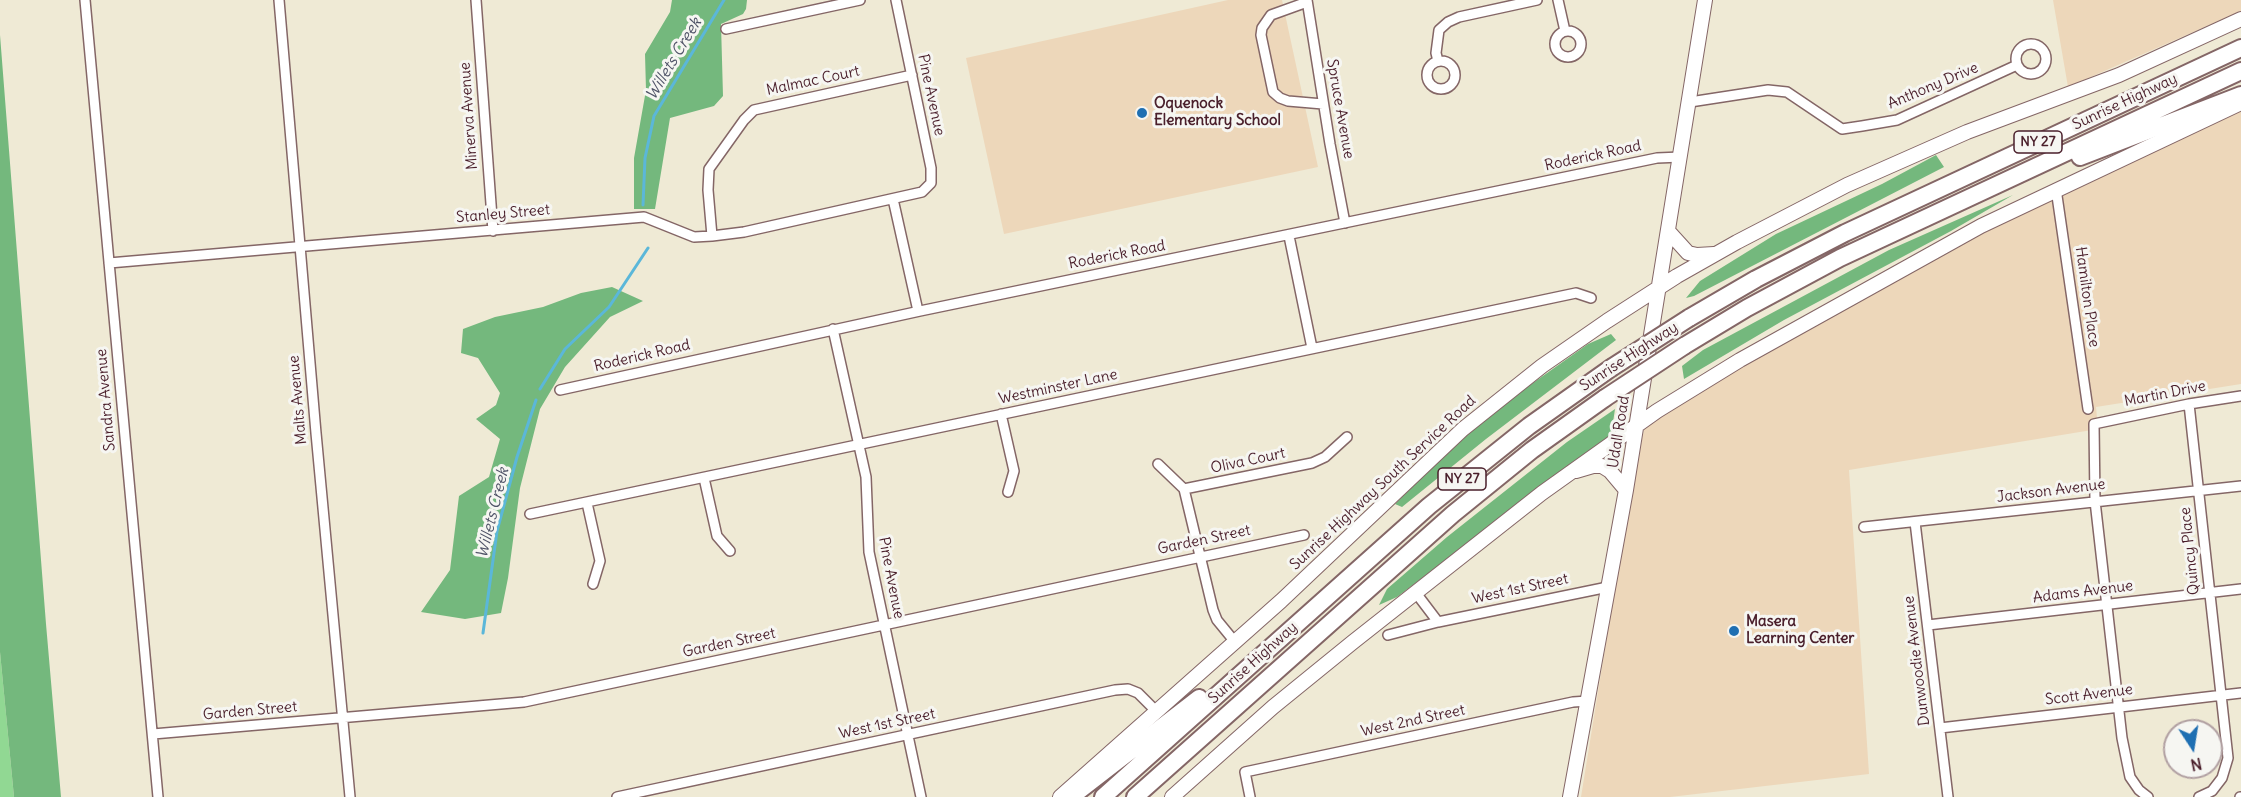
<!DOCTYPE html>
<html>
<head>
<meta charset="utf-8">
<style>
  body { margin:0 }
  #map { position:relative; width:2241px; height:797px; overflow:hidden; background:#efead5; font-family:Delius,sans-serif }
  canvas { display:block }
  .north { position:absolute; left:2163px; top:719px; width:60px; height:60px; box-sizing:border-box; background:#f6f6f2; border:2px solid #b1a0a2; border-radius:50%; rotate:168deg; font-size:16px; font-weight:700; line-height:24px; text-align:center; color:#4a1f2b }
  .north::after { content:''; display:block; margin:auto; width:21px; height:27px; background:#1f6fb2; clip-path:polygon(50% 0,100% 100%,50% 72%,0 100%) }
</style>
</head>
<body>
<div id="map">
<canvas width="2241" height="797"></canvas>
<div class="north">N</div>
</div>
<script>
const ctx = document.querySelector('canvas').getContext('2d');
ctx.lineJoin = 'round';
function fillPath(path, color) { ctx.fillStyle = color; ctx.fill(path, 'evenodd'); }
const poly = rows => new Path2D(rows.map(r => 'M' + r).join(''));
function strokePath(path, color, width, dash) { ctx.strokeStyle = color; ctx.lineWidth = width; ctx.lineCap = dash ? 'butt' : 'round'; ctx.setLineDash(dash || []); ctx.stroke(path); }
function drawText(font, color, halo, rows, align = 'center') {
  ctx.font = font + ' Delius,sans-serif'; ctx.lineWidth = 6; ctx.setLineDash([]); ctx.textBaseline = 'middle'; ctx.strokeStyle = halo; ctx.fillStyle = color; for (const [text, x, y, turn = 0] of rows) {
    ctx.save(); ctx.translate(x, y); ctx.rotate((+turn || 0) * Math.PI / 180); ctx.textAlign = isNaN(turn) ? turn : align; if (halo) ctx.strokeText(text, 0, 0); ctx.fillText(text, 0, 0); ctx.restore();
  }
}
fillPath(poly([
  [1228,0,1282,0,1318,167,1004,234,966,58],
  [2053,0,2241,0,2241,11,2068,87],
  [2241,106,2241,384,2096,407,2098,429,1849,470,1869,774,1670,797,1581,797,1631,488,1647,417,2038,198]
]), '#edd7ba');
fillPath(poly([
  [0,652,14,797,0,797]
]), '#91d893');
fillPath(poly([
  [672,0,747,0,746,9,743,14,721,24,723,96,714,106,670,118,655,209,634,209,634,158,646,90,645,54,670,12],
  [0,35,46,624,61,797,14,797,0,652],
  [1936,155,1944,167,1694,296,1686,298,1700,281,1776,234,1882,184],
  [2013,195,1951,231,1784,320,1684,379,1682,366,1703,350,1889,250],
  [612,287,643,301,610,317,565,367,540,409,520,488,508,578,501,613,465,619,421,612,450,570,459,496,489,477,500,439,476,419,496,405,500,393,478,358,461,353,463,329,495,317,543,307,581,293],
  [1611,334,1616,340,1486,439,1402,507,1395,504,1478,422,1588,344],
  [1615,409,1611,436,1397,597,1379,605,1387,589,1447,537,1567,442]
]), '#74b87d');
strokePath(poly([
  [643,205,645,158,654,116,724,0],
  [540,389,565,349,609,307,648,248],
  [483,633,497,531,517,457,536,400]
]), '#5bb7d9', 3);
const street = poly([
  [85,0,158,797],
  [279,0,316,433,350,797],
  [476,0,493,231],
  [1307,0,1330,144,1345,223],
  [1558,0,1565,31],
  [1307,2,1271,15,1262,28,1261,35,1273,92,1280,98,1288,101,1323,104],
  [726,29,860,0],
  '1555 44a13 13 0 1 1 26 0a13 13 0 1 1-26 0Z',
  '2016 59a15 15 0 1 1 30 0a15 15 0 1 1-30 0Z',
  '1427 75a14 14 0 1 1 28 0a14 14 0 1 1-28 0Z',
  [1438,61,1436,53,1439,30,1448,22,1459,17,1537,0],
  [1690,102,1768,90,1787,92,1842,129,1862,126,1897,120,2017,65],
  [2056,189,2088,409],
  [893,199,918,311],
  [712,236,708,190,709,169,744,120,754,110,912,75],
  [1289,236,1312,348],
  [109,263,644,217,694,237,712,236,744,232,922,192,931,183,931,168,896,0],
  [833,329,866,477,869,552,921,797],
  [560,390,920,311,1657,158,1681,157],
  [2189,404,2228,758,2222,778,2212,791,2199,797],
  [1001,414,1014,471,1008,492],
  [1158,464,1184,489],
  [704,478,717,536,730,551],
  [1184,489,1312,463,1325,457,1347,437],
  [1184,489,1213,610,1217,620,1235,642],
  [587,503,600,561,593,584],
  [530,514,1576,293,1591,298],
  [1915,522,1948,797],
  [1864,527,2241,486],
  [1416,593,1438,622],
  [1928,625,2241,589],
  [1388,635,1438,622,1608,587],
  [1940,728,2241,693],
  [153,734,524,702,1304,535],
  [617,797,1115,690,1128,689,1138,693,1156,711],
  [1250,797,1245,772,1573,702,1588,701],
  [2148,797,2139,790,2130,777,2122,738,2095,501,2094,424,2189,404,2241,396],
  [2240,797,2241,797]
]);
const secondary = poly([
  [1668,231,1688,253,1697,255,1714,254],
  [1576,471,1593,466,1602,466,1610,471,1626,490],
  [1060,797,1281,601,1463,429,1542,366,1607,321,1677,276,1737,242,1847,185,1967,132,2119,75,2241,19],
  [1172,797,1273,707,1353,642,1542,493,1657,411,1740,360,1981,226,2241,103],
  [1570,797,1626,490,1705,0]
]);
const highway = poly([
  [2080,157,2241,95],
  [1689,318,1756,279,1845,233,2241,48],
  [1684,346,1747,308,1840,258,2241,71],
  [1071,797,1199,698],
  [1103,797,1429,506,1529,426,1611,368],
  [1135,797,1453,514,1532,450,1605,398]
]);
strokePath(street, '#846666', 12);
strokePath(secondary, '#846666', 16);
strokePath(highway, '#846666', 20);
strokePath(street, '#fff', 9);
strokePath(secondary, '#fff', 14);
strokePath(highway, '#fff', 16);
const highwayBridge = poly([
  [1611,368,1689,318],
  [1605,398,1684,346]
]);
strokePath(highwayBridge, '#846666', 20, []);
strokePath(highwayBridge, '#fff', 16);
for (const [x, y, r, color] of [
  [1142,113,6,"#1f6fb2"],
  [1734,631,6,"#1f6fb2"]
]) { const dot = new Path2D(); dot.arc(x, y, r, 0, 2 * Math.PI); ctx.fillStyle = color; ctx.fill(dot); strokePath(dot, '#f6f6f2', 2); }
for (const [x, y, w] of [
  [2038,142,48],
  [1462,479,48]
]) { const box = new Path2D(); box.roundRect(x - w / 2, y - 11, w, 22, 4.5); ctx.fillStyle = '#f6f6f2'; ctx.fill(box); strokePath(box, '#4a1f2b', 1.5); }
drawText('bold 14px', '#4a1f2b', null, [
  ["NY 27",2038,142],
  ["NY 27",1462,479]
]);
drawText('15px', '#4a1f2b', '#f6f6f2', [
  ["Malmac Court",813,81,-12],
  ["Anthony Drive",1933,86,-23],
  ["Pine Avenue",931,95,78],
  ["Sunrise Highway",2125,102,-25],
  ["Spruce Avenue",1340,109,80],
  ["Minerva Avenue",469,116,-94],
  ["Roderick Road",1593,156,-12],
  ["Stanley Street",503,214,-5],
  ["Roderick Road",1117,255,-11],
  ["Hamilton Place",2087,297,82],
  ["Roderick Road",642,356,-13],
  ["Sunrise Highway",1629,357,-33],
  ["Westminster Lane",1058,387,-12],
  ["Martin Drive",2165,394,-11],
  ["Sandra Avenue",106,400,-95],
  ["Malts Avenue",298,400,-95],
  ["Udall Road",1619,432,-81],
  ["Oliva Court",1248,461,-12],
  ["Sunrise Highway South Service Road",1383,483,-43],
  ["Jackson Avenue",2051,491,-7],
  ["Garden Street",1204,540,-12],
  ["Quincy Place",2190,551,-96],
  ["Pine Avenue",891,578,79],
  ["West 1st Street",1520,589,-12],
  ["Adams Avenue",2083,592,-7],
  ["Garden Street",729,643,-12],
  ["Dunwoodie Avenue",1917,661,-97],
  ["Sunrise Highway",1253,663,-42],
  ["Scott Avenue",2089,695,-7],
  ["Garden Street",250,711,-5],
  ["West 2nd Street",1413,721,-12],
  ["West 1st Street",887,724,-12]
]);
drawText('bold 15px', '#4a1f2b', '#f6f6f2', [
  ["Oquenock",1154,104],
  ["Elementary School",1154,121],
  ["Masera",1746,622],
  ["Learning Center",1746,639]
], 'left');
drawText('italic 16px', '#505468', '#f6f6f2', [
  ["Willets Creek",674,59,-59],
  ["Willets Creek",493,513,-76]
]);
</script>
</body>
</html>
